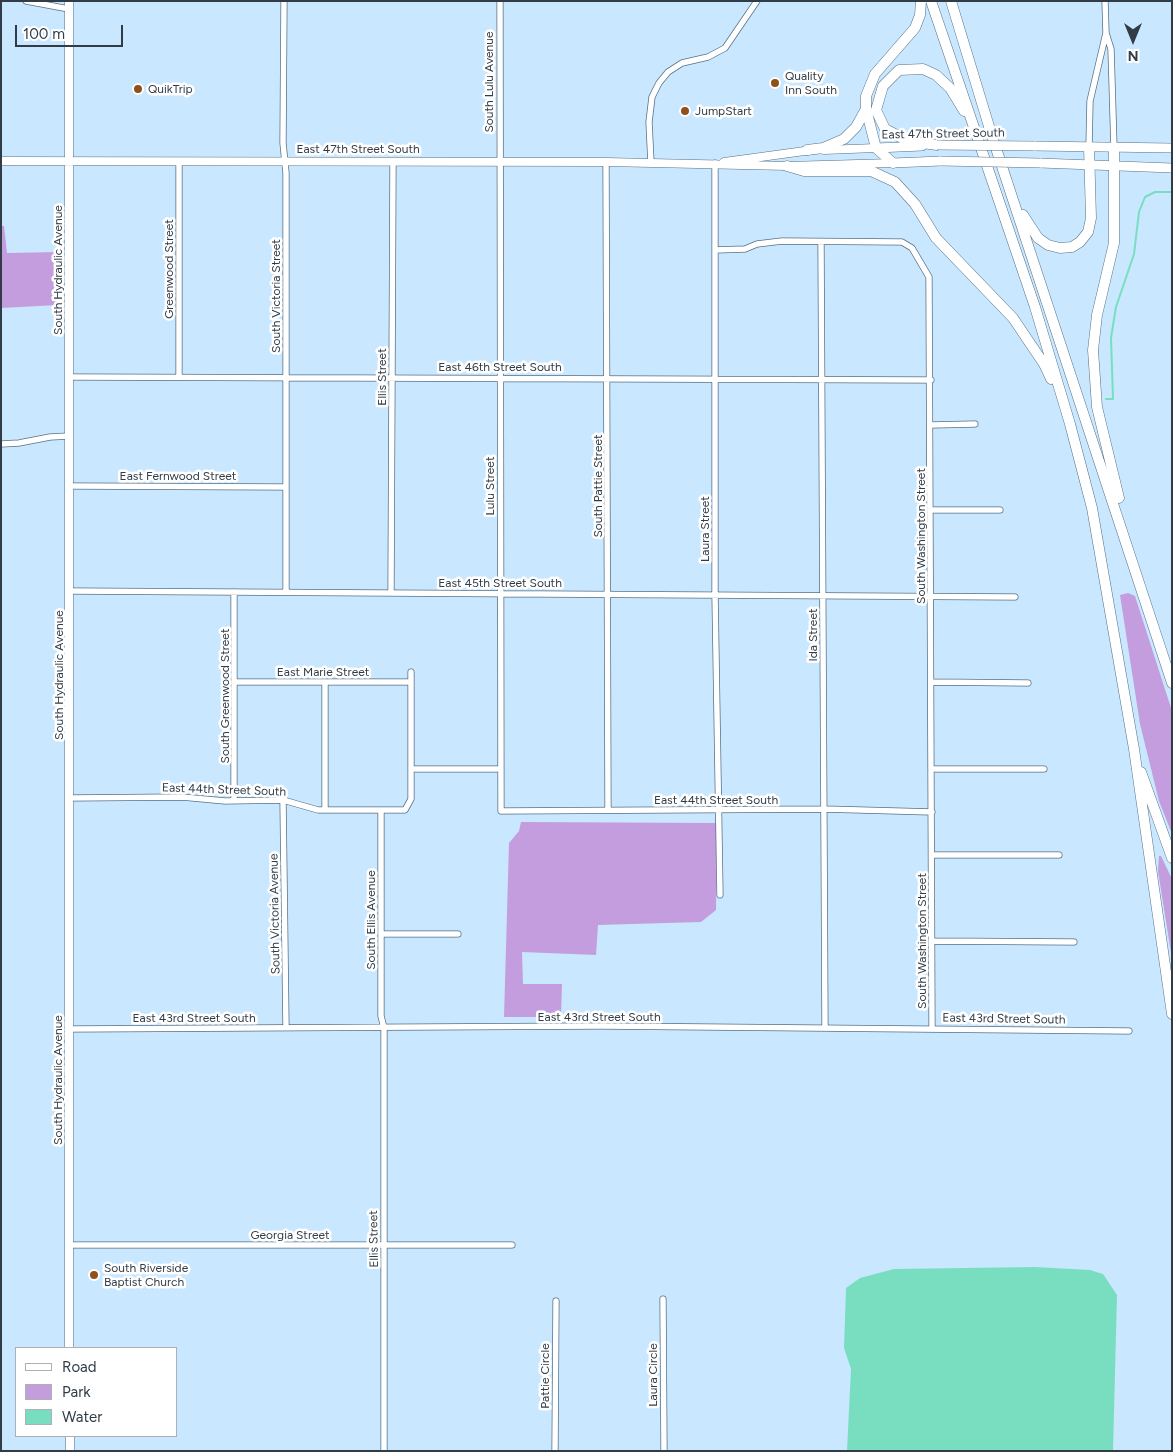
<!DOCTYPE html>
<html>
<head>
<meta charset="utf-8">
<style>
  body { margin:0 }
  #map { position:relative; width:1173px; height:1452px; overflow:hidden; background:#c9e7ff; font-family:Figtree,sans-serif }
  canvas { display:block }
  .frame { position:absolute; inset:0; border:2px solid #313c46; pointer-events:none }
  .legend { position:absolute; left:15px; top:1347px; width:162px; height:90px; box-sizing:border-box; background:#fff; border:1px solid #adb1b5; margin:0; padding:6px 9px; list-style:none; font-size:15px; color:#313c46 }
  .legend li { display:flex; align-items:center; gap:10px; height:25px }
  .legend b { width:25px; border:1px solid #adb1b5 }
  .north { position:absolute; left:1108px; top:15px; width:50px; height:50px; -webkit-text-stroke:4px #fff; paint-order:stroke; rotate:180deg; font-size:14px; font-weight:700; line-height:20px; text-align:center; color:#313c46 }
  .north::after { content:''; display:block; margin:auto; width:18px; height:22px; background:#313c46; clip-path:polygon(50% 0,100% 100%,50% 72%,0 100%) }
  .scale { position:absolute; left:15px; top:25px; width:108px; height:22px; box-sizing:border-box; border:2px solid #313c46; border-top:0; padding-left:6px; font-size:15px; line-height:18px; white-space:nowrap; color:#313c46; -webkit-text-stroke:4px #fff; paint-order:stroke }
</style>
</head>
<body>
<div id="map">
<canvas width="1173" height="1452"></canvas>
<div class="frame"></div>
<ul class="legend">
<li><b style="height:6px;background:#fff"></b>Road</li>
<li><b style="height:14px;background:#c49dde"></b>Park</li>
<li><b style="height:14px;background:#79dec0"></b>Water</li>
</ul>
<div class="north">N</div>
<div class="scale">100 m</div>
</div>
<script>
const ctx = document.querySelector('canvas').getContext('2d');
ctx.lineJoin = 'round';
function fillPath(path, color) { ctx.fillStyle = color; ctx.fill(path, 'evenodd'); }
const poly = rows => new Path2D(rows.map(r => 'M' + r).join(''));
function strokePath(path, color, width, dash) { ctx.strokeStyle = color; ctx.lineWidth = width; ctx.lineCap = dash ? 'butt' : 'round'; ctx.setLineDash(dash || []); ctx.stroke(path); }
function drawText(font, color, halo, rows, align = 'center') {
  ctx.font = font + ' Figtree,sans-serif'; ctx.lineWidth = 5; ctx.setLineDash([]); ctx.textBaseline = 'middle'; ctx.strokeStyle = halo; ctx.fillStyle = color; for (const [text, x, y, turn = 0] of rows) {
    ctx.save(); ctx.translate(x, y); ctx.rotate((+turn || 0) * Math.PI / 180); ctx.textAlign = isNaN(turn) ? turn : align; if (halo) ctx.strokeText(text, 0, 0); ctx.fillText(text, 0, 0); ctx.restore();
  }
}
fillPath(poly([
  [1,226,4,226,7,253,59,252,58,305,1,308],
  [1128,593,1135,596,1172,711,1172,834,1159,801,1140,724,1120,595],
  [521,822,717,823,716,910,701,922,598,925,596,955,522,952,523,984,562,984,561,1017,504,1017,509,843,519,831],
  [1159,856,1161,856,1172,879,1172,959,1158,871]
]), '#c49dde');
fillPath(poly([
  [1035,1267,1090,1270,1103,1274,1117,1295,1113,1451,847,1451,851,1369,844,1348,846,1288,860,1278,894,1269]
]), '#79dec0');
strokePath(poly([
  [1106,399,1113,399,1111,338,1116,307,1134,254,1139,212,1145,197,1155,192,1172,192]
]), '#79dec0', 2);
const street = poly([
  [26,1,69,9],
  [284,1,283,143,286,173,286,592],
  [500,1,501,811,824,809,932,812],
  [1105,1,1106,33,1111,49,1114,148],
  [1089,147,1090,101,1106,33],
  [606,162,608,810],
  [651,163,649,122,652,97,659,83,668,72,682,63,708,57,725,48,757,1],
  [715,163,715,594,720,895],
  [821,242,825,1028],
  [715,250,745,249,757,244,782,241,902,242,912,248,929,277,932,1028],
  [69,377,931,380],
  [179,377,179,161],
  [931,425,975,424],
  [1,444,19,443,50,437,69,436],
  [69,486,286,487],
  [931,510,1000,510],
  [69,591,1015,597],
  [234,592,234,801],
  [391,592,393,162],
  [235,682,411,682],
  [325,682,325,810],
  [932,682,1028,683],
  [411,769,500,769],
  [932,769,1044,769],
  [70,798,182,797,225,801,283,800,318,810,405,810,411,799,411,672],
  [283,800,286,1028],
  [381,811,381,1016,384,1028,384,1451],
  [932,855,1059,855],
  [381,934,458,934],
  [932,941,1074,942],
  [70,1029,601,1026,1129,1031],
  [69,1245,512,1245],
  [663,1299,664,1451],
  [555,1451,556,1301]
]);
const secondary = poly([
  [69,1,69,1348],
  [824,150,876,148],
  [1,161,606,162,787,166,893,163],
  [724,162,812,150],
  [70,1436,70,1451]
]);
const primary = poly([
  [1034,146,1172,148],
  [876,148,922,146],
  [893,163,941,161],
  [1040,163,1172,168]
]);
const highway = poly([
  [931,1,1035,307,1070,424,1092,508,1134,749,1172,1014],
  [951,1,991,133,1172,683],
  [937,145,908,141,885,129,876,110,883,86,899,70,923,69,936,75,950,88,964,111],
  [1114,148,1114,243,1097,315,1093,350,1097,407,1119,498],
  [807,150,823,148,844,139,856,127,866,109],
  [893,163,876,148,866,109,866,96,875,74,915,28,920,15,921,1],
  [787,166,804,171,871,171,895,182,915,204,936,238,1013,318,1044,364,1051,379],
  [1023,215,1038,238,1048,245,1060,248,1072,247,1080,242,1088,232,1091,218,1089,147],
  [1141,772,1172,858]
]);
strokePath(street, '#567186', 7);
strokePath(secondary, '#567186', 9);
strokePath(primary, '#567186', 10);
strokePath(highway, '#567186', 11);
strokePath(street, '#fff', 5.5);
strokePath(secondary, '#fff', 8);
strokePath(primary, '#fff', 9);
strokePath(highway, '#fff', 10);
const primaryBridge = poly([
  [937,145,1034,146],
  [941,161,1040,163]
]);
strokePath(primaryBridge, '#567186', 10, []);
strokePath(primaryBridge, '#fff', 9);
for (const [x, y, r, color] of [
  [775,83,5,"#905019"],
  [138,89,5,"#905019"],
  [685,111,5,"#905019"],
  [94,1275,5,"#905019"]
]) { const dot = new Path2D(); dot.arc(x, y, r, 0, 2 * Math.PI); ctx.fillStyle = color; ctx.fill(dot); strokePath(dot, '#fff', 2); }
drawText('12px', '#313c46', '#fff', [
  ["Quality",785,76],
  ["Inn South",785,90],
  ["QuikTrip",148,89],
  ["JumpStart",695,111],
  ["South Riverside",104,1268],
  ["Baptist Church",104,1282]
], 'left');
drawText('12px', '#313c46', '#fff', [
  ["South Lulu Avenue",489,82,-90],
  ["East 47th Street South",943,134,-1],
  ["East 47th Street South",358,149],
  ["Greenwood Street",169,269,-90],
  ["South Hydraulic Avenue",58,270,-90],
  ["South Victoria Street",276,296,-90],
  ["East 46th Street South",500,367],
  ["Ellis Street",382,377,-90],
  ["East Fernwood Street",178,476],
  ["Lulu Street",490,486,-90],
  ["South Pattie Street",598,486,-90],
  ["Laura Street",705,529,-90],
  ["South Washington Street",921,536,-90],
  ["East 45th Street South",500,583],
  ["Ida Street",813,635,-90],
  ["East Marie Street",323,672],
  ["South Hydraulic Avenue",59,675,-90],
  ["South Greenwood Street",225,696,-90],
  ["East 44th Street South",224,790,2],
  ["East 44th Street South",716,800],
  ["South Victoria Avenue",275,914,-91],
  ["South Ellis Avenue",371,920,-90],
  ["South Washington Street",922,941,-90],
  ["East 43rd Street South",599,1017],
  ["East 43rd Street South",194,1018],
  ["East 43rd Street South",1004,1019,1],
  ["South Hydraulic Avenue",58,1080,-90],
  ["Georgia Street",290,1235],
  ["Ellis Street",374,1239,-91],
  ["Laura Circle",653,1375,-90],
  ["Pattie Circle",545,1376,-90]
]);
</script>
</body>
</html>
